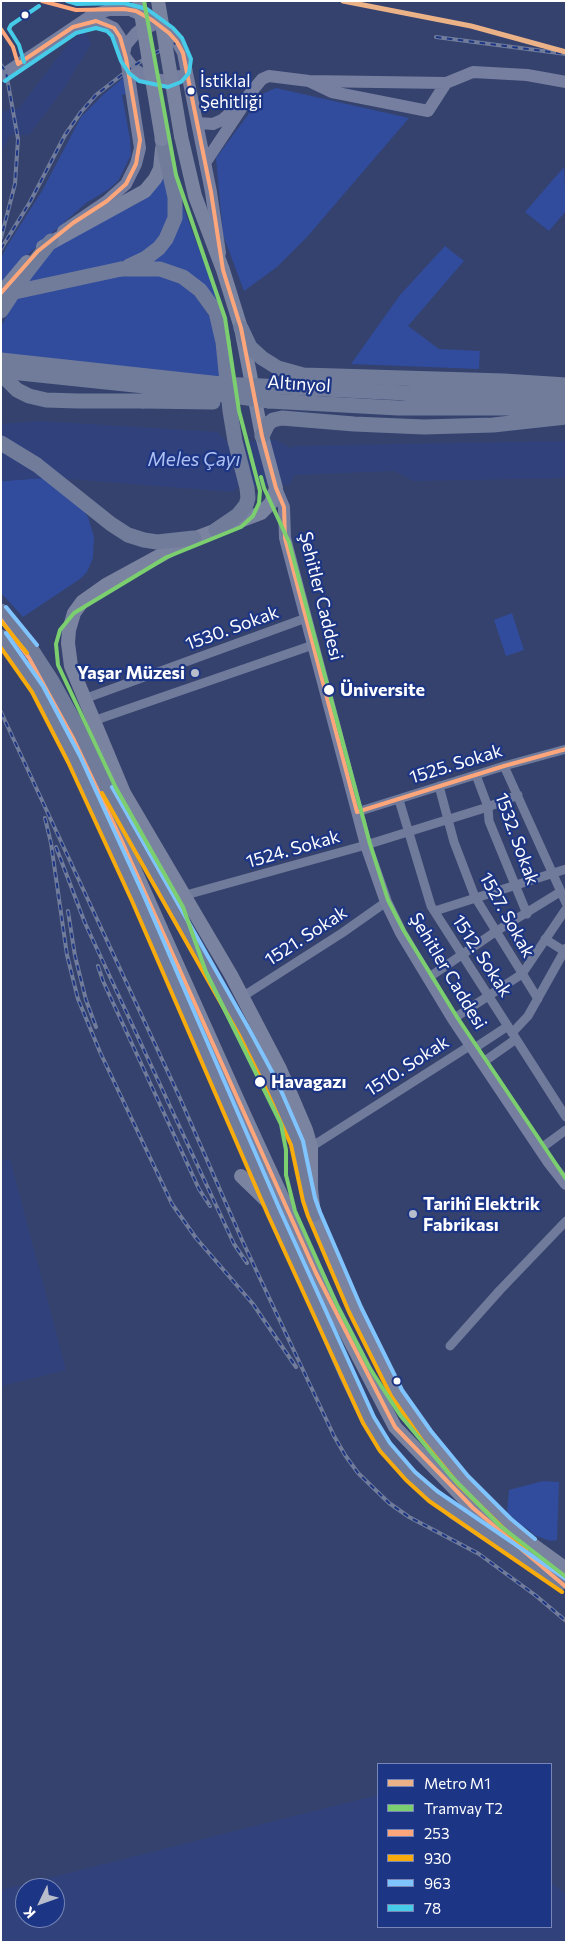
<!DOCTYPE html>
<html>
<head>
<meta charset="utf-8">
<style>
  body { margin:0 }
  #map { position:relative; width:567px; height:1943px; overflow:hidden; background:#35426d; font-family:Commissioner,sans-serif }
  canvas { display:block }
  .frame { position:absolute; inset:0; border:2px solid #fff; pointer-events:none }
  .legend { position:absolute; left:377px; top:1763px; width:175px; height:165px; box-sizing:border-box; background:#1d3585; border:1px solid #7786b6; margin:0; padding:6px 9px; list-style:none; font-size:15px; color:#fff }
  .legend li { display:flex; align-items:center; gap:10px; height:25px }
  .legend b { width:25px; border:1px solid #7786b6 }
  .north { position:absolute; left:15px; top:1878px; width:50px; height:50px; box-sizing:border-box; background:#1d3585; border:1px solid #7786b6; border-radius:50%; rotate:228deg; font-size:14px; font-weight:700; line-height:20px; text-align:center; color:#fff }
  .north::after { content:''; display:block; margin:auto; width:18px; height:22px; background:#b8bdcc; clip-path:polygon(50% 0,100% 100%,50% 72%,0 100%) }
</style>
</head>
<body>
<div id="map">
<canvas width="567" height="1943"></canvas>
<div class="frame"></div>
<ul class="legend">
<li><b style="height:6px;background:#ebb288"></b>Metro M1</li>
<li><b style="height:6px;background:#7bcf6f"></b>Tramvay T2</li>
<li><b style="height:6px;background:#fea67b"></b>253</li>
<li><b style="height:6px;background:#f8ab0d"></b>930</li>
<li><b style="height:6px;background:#80c4ff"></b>963</li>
<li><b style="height:6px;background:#46cce9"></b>78</li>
</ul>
<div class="north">K</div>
</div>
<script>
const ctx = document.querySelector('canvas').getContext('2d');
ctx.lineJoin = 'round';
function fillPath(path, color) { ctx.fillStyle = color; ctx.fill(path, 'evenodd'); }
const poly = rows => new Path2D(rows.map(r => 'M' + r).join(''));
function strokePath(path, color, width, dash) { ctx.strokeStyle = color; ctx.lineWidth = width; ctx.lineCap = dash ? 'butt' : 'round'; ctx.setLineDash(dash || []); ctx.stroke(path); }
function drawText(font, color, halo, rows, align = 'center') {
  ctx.font = font + ' Commissioner,sans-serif'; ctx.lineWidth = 4.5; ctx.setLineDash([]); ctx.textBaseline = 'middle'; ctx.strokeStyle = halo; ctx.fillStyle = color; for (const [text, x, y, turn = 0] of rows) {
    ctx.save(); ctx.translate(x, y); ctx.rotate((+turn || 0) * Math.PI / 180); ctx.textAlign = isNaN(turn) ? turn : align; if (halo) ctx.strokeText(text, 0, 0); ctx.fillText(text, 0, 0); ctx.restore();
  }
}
fillPath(poly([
  [124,77,126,94,122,95,130,139,131,155,118,181,109,189,86,203,15,266,1,287,1,258,7,246,42,191,81,117,104,94],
  [276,88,409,118,307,237,277,267,244,291,223,235,216,158,264,93],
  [564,167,566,211,549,231,525,212],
  [166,172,172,201,165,232,148,250,119,265,26,284,49,253,66,240,140,202,158,186],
  [182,204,214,289,220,309,151,262],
  [445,246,464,261,408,326,439,349,480,351,479,369,351,364,400,295],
  [129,273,161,274,186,287,196,297,212,320,221,377,1,353,1,326,16,299],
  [44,478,82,508,88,517,94,537,93,558,87,572,80,579,23,617,1,593,1,481],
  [512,613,524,650,506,656,494,620],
  [543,1481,559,1482,557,1540,550,1541,534,1535,528,1529,516,1523,507,1514,509,1490]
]), '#314c9c');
fillPath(poly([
  [85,30,91,44,63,90,29,135,10,135,1,152,1,112,19,108,69,43],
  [40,421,218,432,227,442,276,440,290,448,296,446,566,441,566,478,413,481,394,471,294,475,290,485,239,486,233,492,70,479,44,478,1,481,1,424],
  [10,1159,66,1370,1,1386,1,1161],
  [378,1795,378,1927,551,1927,551,1882,566,1895,566,1942,1,1942,1,1890],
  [25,1888,55,1888,55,1918,25,1918]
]), '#30417c');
strokePath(poly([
  [84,699,306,618],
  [93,721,313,645],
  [504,766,566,903],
  [476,775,488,807,489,821,527,914],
  [439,786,454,842,475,897,538,999],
  [399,800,431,906,566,1117],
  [357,812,504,766,566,749],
  [186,895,366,845,488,807,518,795],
  [435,911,566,869],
  [545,939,564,951],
  [428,978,495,932,560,892],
  [242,997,342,933,386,902],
  [453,1019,522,974,566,909],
  [512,1033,528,1016,566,948],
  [473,1049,508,1026],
  [482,1063,516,1039],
  [311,1147,471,1045],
  [540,1149,566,1130],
  [450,1346,500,1290,566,1221]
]), '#707a9b', 9);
strokePath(poly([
  [124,54,126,45,136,33,142,28,151,26],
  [126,58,134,69,148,78,167,81,179,76],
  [1,76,92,15,109,10,130,10,152,20,169,33,177,42,183,53,211,192,220,253],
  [309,81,332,92,428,111,446,83,473,72,527,75,566,82],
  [198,123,213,124,222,120,243,102,262,79,269,76,309,81,446,83],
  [205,163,241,109],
  [63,231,107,201,126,184,136,164,140,148,128,70,120,37,114,28,101,22,83,24],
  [276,488,284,507,285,538,306,618,366,845,386,902,401,933,453,1019,548,1161,566,1184]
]), '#767f9f', 12);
strokePath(poly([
  [181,136,195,196,223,270,241,328,262,436,276,488,271,503,261,513,185,542,106,585,82,602,74,613,69,630,68,643,71,666,124,793,231,975,280,1069,306,1130,311,1147,311,1189,314,1214,355,1310,397,1393,438,1450,475,1493,526,1540,566,1569],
  [43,247,145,191,155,179,160,169,162,149],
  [1,293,27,262],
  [34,665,74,740,120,837,244,1114,333,1308,395,1427,473,1508,528,1555],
  [241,1176,271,1205]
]), '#7a83a0', 14);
strokePath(poly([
  [129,266,146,258,159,248,166,239,175,218,175,197,162,139],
  [121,269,160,269,183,277,200,290,216,312,223,342,230,411,235,441,247,488,248,498,246,505,238,515,216,530],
  [1,311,26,273,51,241],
  [241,328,250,347,262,358,278,368,303,375,504,381,566,385],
  [1,374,17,390,29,396,46,400,78,401,143,401],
  [406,393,566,395],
  [269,401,398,408,566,408],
  [262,436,268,424,273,420,282,418,354,424,424,427,493,425,566,417],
  [1,443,37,465,111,524,128,535,144,540,157,542,194,538],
  [1,611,24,638,52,681,74,721,107,790,257,1055,297,1143,309,1200,314,1214],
  [1,637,37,689,74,759],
  [346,1374,368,1420,385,1447,411,1476,454,1512,560,1583]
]), '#717c9b', 15);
const rail = poly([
  [436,37,566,54],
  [1,65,6,72,18,139,15,184,1,238],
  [1,249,30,202,65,135,81,112,96,95,132,67,151,55,182,40],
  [1,712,179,1096,242,1240,334,1436,345,1455,358,1473,389,1503,409,1517,479,1554,535,1595,566,1621],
  [45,818,51,843,67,955,78,999,100,1052,172,1204,196,1238,253,1304,296,1367],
  [56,847,85,923,234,1244,247,1263],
  [68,911,75,956,86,1000,96,1027],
  [98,966,103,981,199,1189,210,1206]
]);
strokePath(rail, '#717c9b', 4);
strokePath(rail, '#1d3585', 2, [5.5]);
strokePath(poly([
  [139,1,162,139],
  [158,1,181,136]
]), '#7a83a0', 14);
strokePath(poly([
  [1,295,121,269],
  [1,360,221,384,406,393],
  [1,371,211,393,269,401],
  [143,401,213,402],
  [74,759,138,898,346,1374]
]), '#717c9b', 15);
strokePath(poly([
  [42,1,76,10,124,9,136,11,152,20,169,33,177,42,183,53,211,192,223,270,241,328,262,436,276,488,284,507,285,538,357,812,504,766,566,749],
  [1,29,13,47,18,64,73,27,96,21,114,28,120,37,126,58,140,140,136,164,126,184,107,201,73,223,38,251,1,293],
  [1,620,29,658,74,740,120,837,316,1273,395,1427,473,1508,566,1587]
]), '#fea67b', 4);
strokePath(poly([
  [1,621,27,653],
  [1,648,32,692,68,762,132,901,268,1215,363,1423,380,1451,406,1480,429,1501,562,1592],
  [102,793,239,1035,264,1085,291,1145,303,1201,308,1216,349,1312,391,1396,421,1439,458,1484,503,1528,527,1549]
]), '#f8ab0d', 4);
strokePath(poly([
  [6,607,37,645],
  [6,633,43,686,80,756,144,896,280,1210,374,1417,390,1443,415,1472,437,1491,566,1579],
  [112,787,249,1029,276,1079,303,1141,315,1198,320,1212,361,1307,402,1390,431,1431,468,1476,511,1519,535,1539]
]), '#80c4ff', 4);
strokePath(poly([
  [24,62,19,45,9,29,11,25,39,6],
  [5,81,76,33,96,28,107,31,112,36,121,61,129,73,139,81,168,87,181,82,189,73,191,59,182,38,173,28,147,9,124,3,77,4,67,1]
]), '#46cce9', 4);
strokePath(poly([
  [144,1,176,175,225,318,239,411,260,491,259,503,253,516,241,527,167,557,74,613,60,630,56,644,58,665,116,788,183,907,206,972,281,1124,286,1150,286,1175,295,1211,337,1305,369,1367,400,1415,450,1475,499,1525,566,1577],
  [261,477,264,488,289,542,370,844,388,900,404,931,457,1017,566,1179]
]), '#7bcf6f', 4);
strokePath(poly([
  [343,1,471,26,566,52]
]), '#ebb288', 5);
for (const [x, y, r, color] of [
  [25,15,4.5,"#fff"],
  [191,91,4.5,"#fff"],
  [195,673,5,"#b8bdcc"],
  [329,690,6,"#fff"],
  [260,1082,6,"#fff"],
  [413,1214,5,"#b8bdcc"],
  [397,1381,4.5,"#fff"]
]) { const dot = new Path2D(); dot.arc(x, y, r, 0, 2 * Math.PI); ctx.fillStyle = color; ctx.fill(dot); strokePath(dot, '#1d3585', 2); }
drawText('17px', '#fff', '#1d3585', [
  ["İstiklal",200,81],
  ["Şehitliği",200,102]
], 'left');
drawText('18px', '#fff', '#1d3585', [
  ["Altınyol",299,384,4],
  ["Şehitler Caddesi",321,596,76],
  ["1530. Sokak",232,628,-20],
  ["1525. Sokak",456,764,-17],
  ["1532. Sokak",517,839,70],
  ["1524. Sokak",293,849,-16],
  ["1527. Sokak",507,915,61],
  ["1521. Sokak",306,936,-33],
  ["1512. Sokak",482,956,57],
  ["Şehitler Caddesi",448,971,59],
  ["1510. Sokak",407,1066,-33]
]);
drawText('bold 18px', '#fff', '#1d3585', [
  ["Yaşar Müzesi",185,673],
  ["Tarihî Elektrik",423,1204,"left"],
  ["Fabrikası",423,1225,"left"]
], 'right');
drawText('bold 18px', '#fff', '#1d3585', [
  ["Üniversite",340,690],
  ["Havagazı",271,1082]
], 'left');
drawText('italic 19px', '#afc1f2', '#1d3585', [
  ["Meles Çayı",194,460]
]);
</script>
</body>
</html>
